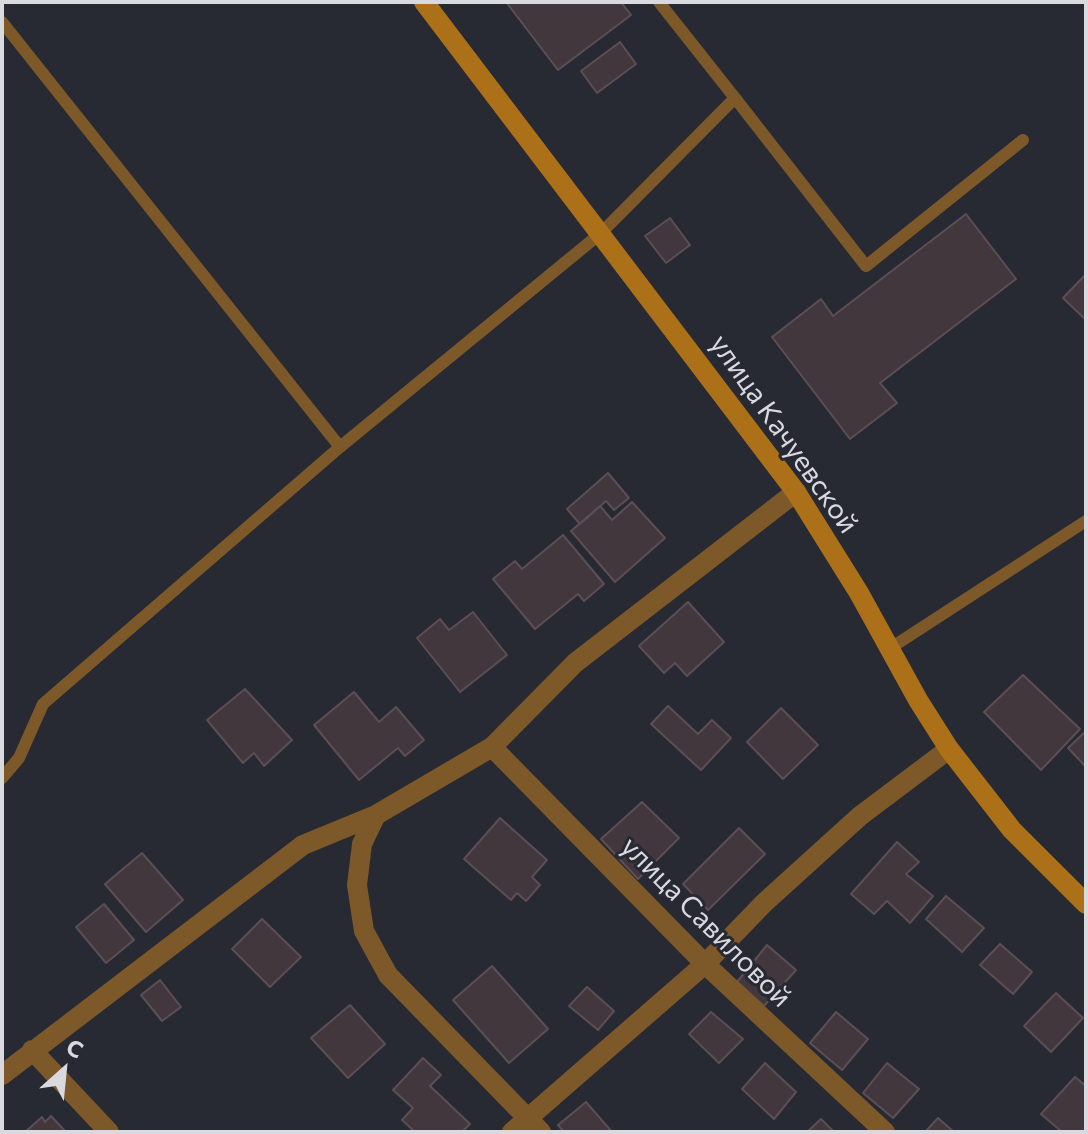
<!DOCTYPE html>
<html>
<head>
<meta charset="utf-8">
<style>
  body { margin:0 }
  #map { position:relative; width:1088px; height:1134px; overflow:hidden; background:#272933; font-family:Commissioner,sans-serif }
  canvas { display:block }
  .frame { position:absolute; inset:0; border:4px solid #d9dae0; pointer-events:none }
  .north { position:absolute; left:24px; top:1030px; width:80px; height:80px; -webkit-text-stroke:6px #272933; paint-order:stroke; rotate:27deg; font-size:22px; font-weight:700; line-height:32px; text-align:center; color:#d9dae0 }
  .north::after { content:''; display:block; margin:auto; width:28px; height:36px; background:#d9dae0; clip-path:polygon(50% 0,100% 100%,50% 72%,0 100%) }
</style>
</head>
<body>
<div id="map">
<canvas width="1088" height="1134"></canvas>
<div class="frame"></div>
<div class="north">С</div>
</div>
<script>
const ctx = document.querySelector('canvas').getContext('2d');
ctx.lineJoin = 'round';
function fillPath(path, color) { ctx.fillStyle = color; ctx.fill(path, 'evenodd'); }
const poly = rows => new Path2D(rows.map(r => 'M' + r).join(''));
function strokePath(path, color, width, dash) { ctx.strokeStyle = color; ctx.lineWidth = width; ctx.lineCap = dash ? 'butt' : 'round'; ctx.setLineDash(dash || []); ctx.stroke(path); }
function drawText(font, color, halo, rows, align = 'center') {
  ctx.font = font + ' Commissioner,sans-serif'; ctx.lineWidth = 6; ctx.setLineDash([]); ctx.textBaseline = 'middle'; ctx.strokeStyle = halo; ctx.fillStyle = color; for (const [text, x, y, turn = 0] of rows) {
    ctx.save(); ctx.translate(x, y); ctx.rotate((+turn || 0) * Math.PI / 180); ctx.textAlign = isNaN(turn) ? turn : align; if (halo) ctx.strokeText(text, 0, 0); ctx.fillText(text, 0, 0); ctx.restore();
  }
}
const building = poly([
  [506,2,621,2,631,15,558,70,506,2],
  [620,42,636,64,597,93,581,71,620,42],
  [966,214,1016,279,880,383,897,403,850,439,772,337,821,299,833,316,966,214],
  [670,218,690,245,666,263,645,236,670,218],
  [1086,274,1086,320,1063,298,1086,274],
  [608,473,629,498,614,510,606,501,580,524,567,509,608,473],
  [632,502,665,538,615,582,571,531,600,506,612,520,632,502],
  [563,535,604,584,584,601,578,594,535,629,493,579,515,561,522,569,563,535],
  [688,602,724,642,687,676,675,663,664,673,639,646,688,602],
  [473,612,507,655,460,692,417,638,440,619,449,630,473,612],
  [1023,675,1080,729,1041,770,984,712,1023,675],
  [245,689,292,740,264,766,254,753,243,763,207,720,245,689],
  [354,692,379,722,396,707,424,740,405,756,398,748,359,780,314,725,354,692],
  [668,706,698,734,712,720,731,738,701,770,651,724,668,706],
  [781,708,818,745,783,779,747,742,781,708],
  [1086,731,1086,767,1068,748,1086,731],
  [642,802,679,838,638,879,601,839,642,802],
  [500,818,547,860,532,877,540,885,526,901,517,893,511,900,464,859,500,818],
  [739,828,765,854,708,910,683,884,739,828],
  [897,842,919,862,906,874,933,896,910,923,887,901,874,914,851,894,897,842],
  [142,853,183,900,146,932,105,884,142,853],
  [946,896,984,928,962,952,926,919,946,896],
  [104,904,134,940,106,963,76,927,104,904],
  [262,919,301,957,270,987,232,949,262,919],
  [1000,944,1032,972,1013,994,980,965,1000,944],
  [767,945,796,970,764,1006,737,982,767,945],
  [492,966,548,1029,509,1063,453,1000,492,966],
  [160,980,181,1007,162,1021,141,995,160,980],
  [587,987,614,1011,598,1030,569,1006,587,987],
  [1056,993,1083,1018,1051,1052,1024,1026,1056,993],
  [350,1005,385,1044,348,1078,311,1038,350,1005],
  [711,1012,743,1039,719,1063,689,1034,711,1012],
  [836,1012,868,1039,842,1070,810,1043,836,1012],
  [423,1058,441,1075,430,1086,470,1124,462,1132,415,1132,402,1120,413,1108,393,1090,423,1058],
  [765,1063,796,1092,774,1119,742,1089,765,1063],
  [887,1063,919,1089,893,1118,863,1093,887,1063],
  [1075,1077,1086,1086,1086,1132,1062,1132,1041,1114,1075,1077],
  [586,1102,612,1132,564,1132,558,1125,586,1102],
  [51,1116,66,1132,25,1132,42,1117,45,1122,51,1116],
  [938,1118,954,1132,925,1132,938,1118],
  [821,1119,834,1132,807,1132,821,1119]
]);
fillPath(building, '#42373d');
strokePath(building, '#5b4f55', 2);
strokePath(poly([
  [2,22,340,447],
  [735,98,866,266,1023,140],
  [889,649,1086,521],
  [2,778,19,758,43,704,340,447,601,233,735,98,659,2]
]), '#7d5829', 12);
strokePath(poly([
  [492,747,705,964,885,1132],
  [376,815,362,844,357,885,364,931,388,975,541,1132],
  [32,1050,109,1132],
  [2,1075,303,845,376,815,492,747,575,663,796,492],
  [512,1132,705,964,764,903,860,816,949,749]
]), '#7d5829', 20);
strokePath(poly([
  [424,2,796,492,859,593,918,700,949,749,1012,830,1086,904]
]), '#ac7118', 20);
drawText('28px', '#d9dae0', '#272933', [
  ["улица Качуевской",784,434,55],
  ["улица Савиловой",706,922,45]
]);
</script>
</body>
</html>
